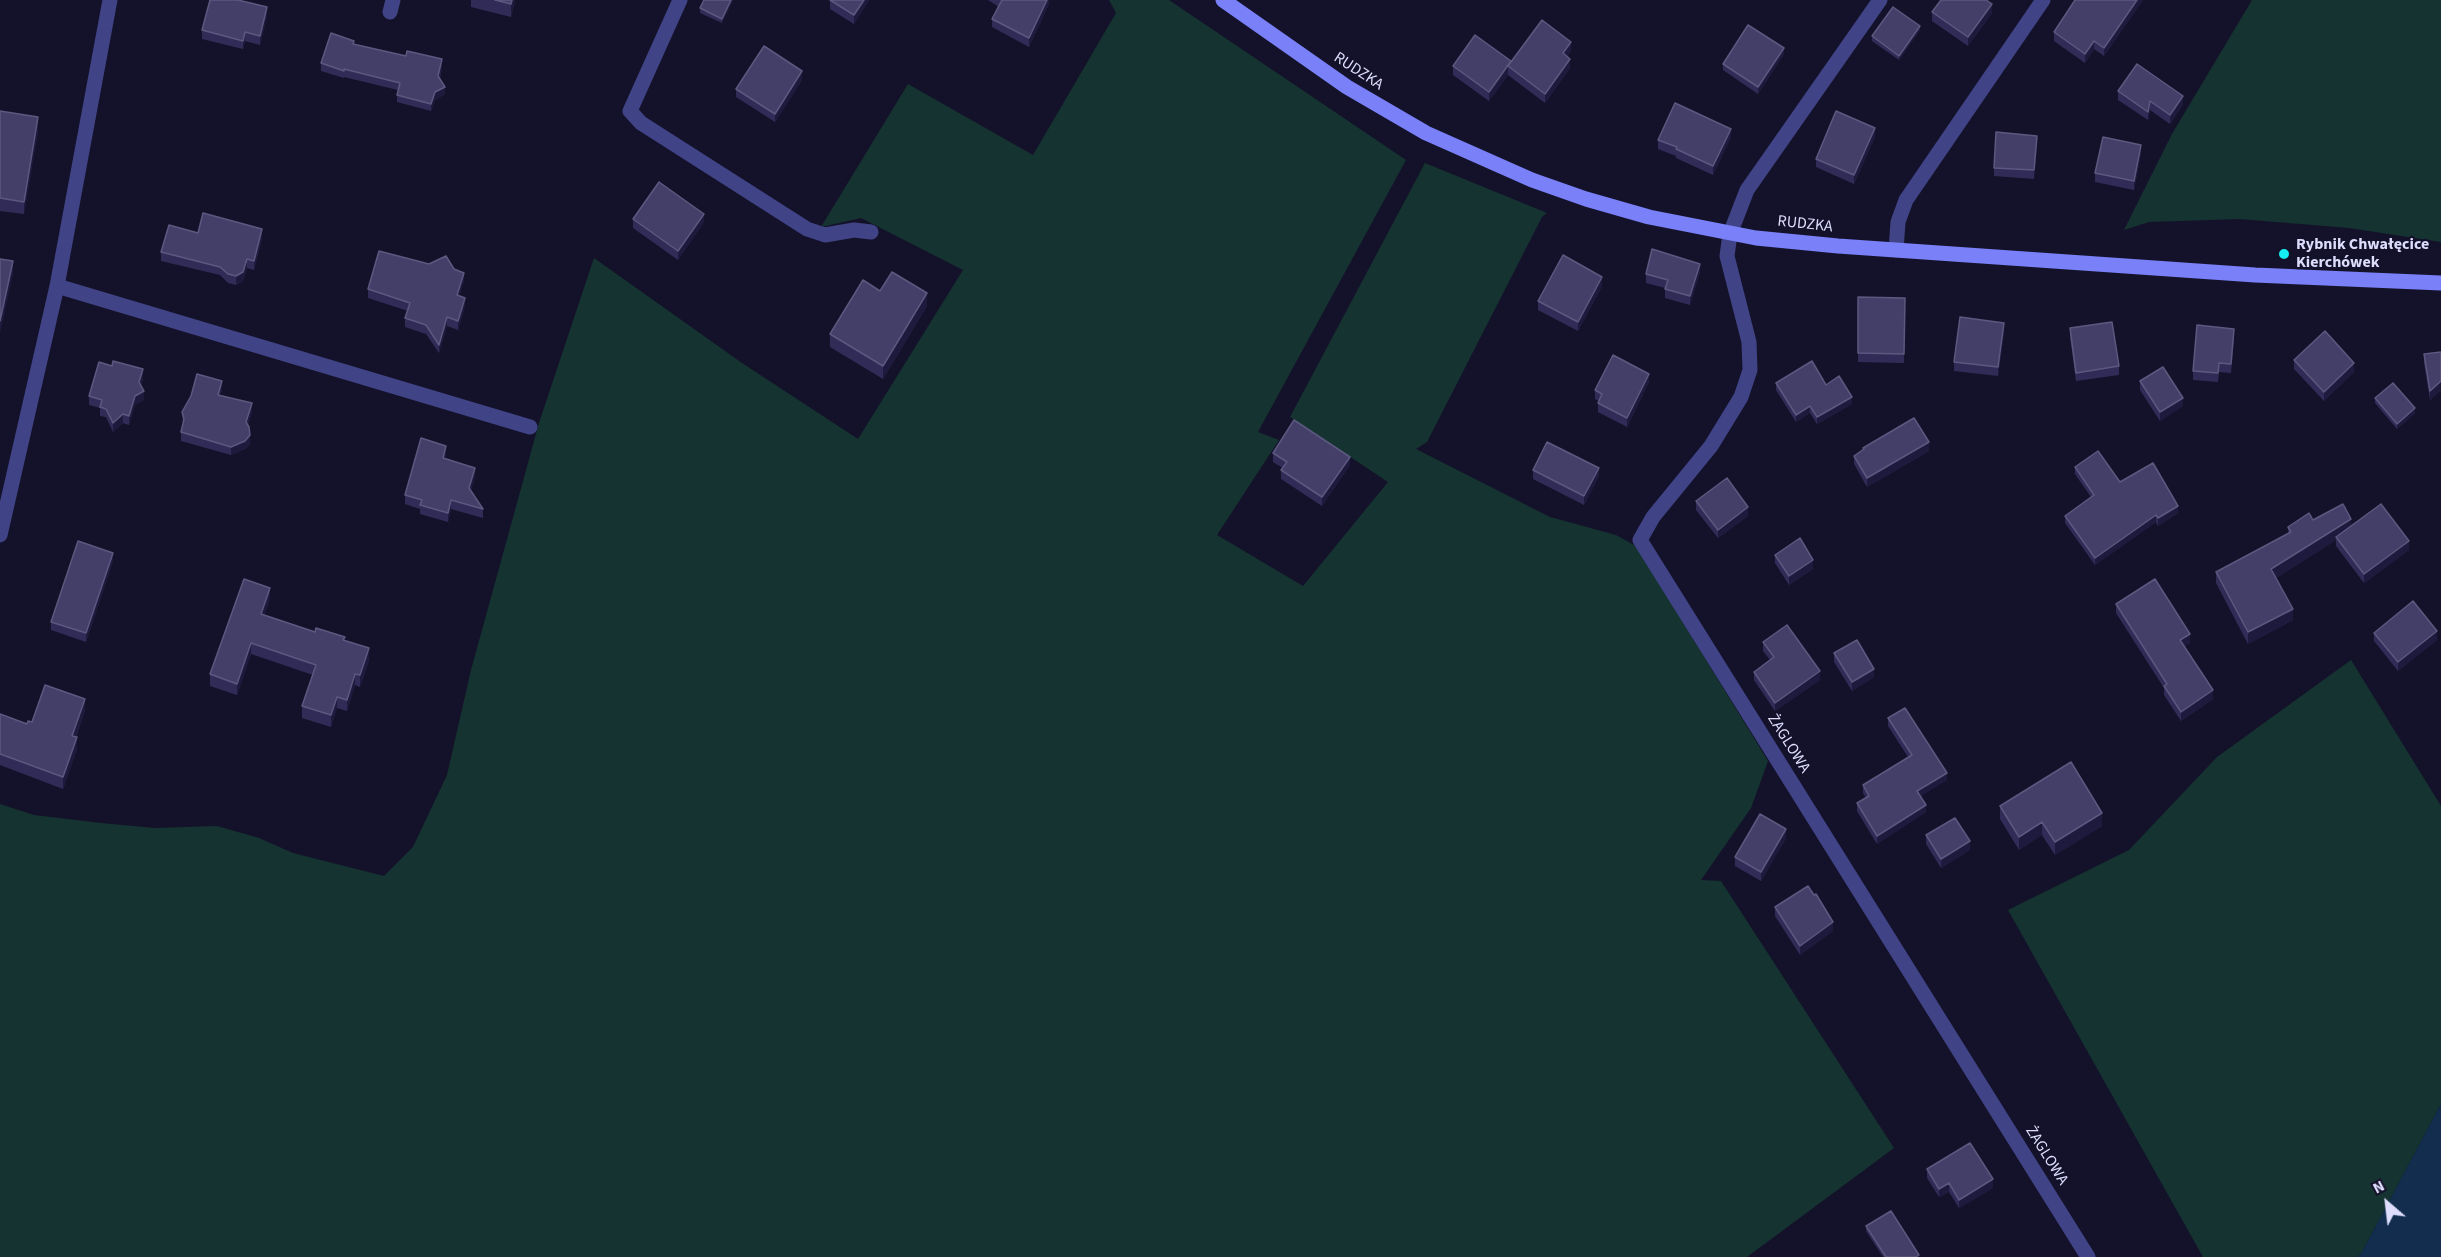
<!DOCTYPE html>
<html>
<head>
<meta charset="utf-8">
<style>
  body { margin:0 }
  #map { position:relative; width:2441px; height:1257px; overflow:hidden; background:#14122a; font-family:"Source Sans 3",sans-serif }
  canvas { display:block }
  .north { position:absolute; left:2357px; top:1173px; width:60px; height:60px; -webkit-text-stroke:4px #14122a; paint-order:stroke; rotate:332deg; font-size:16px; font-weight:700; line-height:24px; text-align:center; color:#deddfd }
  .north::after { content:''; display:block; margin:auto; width:21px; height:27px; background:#deddfd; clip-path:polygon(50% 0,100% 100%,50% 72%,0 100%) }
</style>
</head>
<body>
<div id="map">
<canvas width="2441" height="1257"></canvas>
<div class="north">N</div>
</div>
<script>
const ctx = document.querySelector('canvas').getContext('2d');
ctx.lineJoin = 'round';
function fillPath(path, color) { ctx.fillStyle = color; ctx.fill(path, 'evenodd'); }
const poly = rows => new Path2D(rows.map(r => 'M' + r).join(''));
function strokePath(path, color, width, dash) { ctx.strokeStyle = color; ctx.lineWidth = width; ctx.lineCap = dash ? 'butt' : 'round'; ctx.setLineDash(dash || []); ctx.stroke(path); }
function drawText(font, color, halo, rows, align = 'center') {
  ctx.font = font + ' "Source Sans 3",sans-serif'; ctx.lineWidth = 4.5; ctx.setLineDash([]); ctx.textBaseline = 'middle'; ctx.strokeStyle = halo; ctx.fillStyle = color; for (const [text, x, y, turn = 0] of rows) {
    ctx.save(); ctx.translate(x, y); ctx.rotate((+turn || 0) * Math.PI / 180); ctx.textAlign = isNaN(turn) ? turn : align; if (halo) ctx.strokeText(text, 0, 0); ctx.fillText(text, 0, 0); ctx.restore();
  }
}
fillPath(poly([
  [1109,0,1169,0,1406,160,1258,432,1279,440,1217,535,1303,586,1388,482,1290,417,1425,163,1547,213,1542,217,1427,442,1416,449,1550,517,1616,535,1636,546,1768,761,1751,808,1701,880,1721,881,1894,1148,1747,1257,0,1257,0,804,34,815,101,823,155,828,217,826,259,838,293,853,384,876,413,847,447,775,471,670,539,423,594,258,742,363,858,439,963,270,861,218,821,227,908,84,1033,155,1116,13],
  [2252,0,2441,0,2441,242,2349,228,2240,219,2149,222,2124,230,2172,134],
  [2351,660,2441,806,2441,1104,2361,1254,2357,1257,2203,1257,2008,910,2129,850,2217,757]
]), '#153330');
fillPath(poly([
  [2441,1104,2441,1257,2357,1257,2361,1254]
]), '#122d4e');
strokePath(poly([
  [680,0,630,111,641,123,807,229,825,235,854,230,871,232],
  [1880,0,1747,190,1730,234,1727,256,1749,342,1750,370,1741,397,1711,446,1653,517,1640,540,2088,1257],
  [390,12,393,0],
  [1896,250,1898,222,1906,200,2043,0],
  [57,286,110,0],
  [0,535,57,286,530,427]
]), '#404386', 15);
strokePath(poly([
  [1223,0,1347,87,1426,133,1532,180,1586,199,1649,217,1756,238,1838,246,2255,275,2441,283]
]), '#7980f8', 15);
fillPath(poly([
  [471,0,515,0,511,17,471,7],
  [733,0,722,23,700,13,700,8],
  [830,0,869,0,854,24,830,9],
  [988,0,1049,0,1049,4,1029,47,992,27,992,19,999,7],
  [2075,0,2143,0,2104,56,2094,49,2085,63,2054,41,2054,32],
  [1932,12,1992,13,1968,46,1932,21],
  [267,16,260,45,245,41,243,49,202,39,202,30],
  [1920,30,1899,60,1872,41,1872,36],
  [354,44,442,67,440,78,445,94,435,100,431,111,397,102,397,95,398,90,344,77,344,78,321,71,321,63],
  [1571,51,1567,56,1570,68,1545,103,1508,75,1489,101,1453,75,1453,66,1511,61],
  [1784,54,1758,94,1723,70,1723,64],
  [802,80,775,122,736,97,736,89],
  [2118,91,2183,104,2170,124,2150,110,2148,120,2118,100],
  [0,111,38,130,24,214,0,211],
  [1731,137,1713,175,1676,158,1676,156,1658,149,1658,140],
  [1875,137,1854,184,1816,167,1816,159],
  [2037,145,2034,179,1994,176,1994,168],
  [2141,153,2134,190,2095,182,2095,173],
  [633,219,704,222,678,260,633,228],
  [198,233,262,238,254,270,247,268,243,281,236,285,228,283,220,275,161,261,161,252],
  [454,269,464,281,459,296,465,306,458,330,447,326,439,353,426,334,405,327,405,318,408,311,368,298,368,289],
  [1700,272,1690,305,1665,298,1665,288,1646,283,1646,274],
  [1602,286,1578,331,1538,310,1538,301],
  [880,291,927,306,883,379,830,347,830,334],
  [1858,297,1905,298,1904,363,1858,362],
  [2070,328,2119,366,2119,375,2076,381,2070,337],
  [2004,332,1998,376,1954,371,1954,362],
  [2234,337,2231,373,2219,372,2218,382,2193,380,2193,371],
  [2441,352,2441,390,2430,400,2424,363,2424,354],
  [2294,360,2354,372,2324,401,2294,369],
  [143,378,141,386,144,400,135,405,129,425,123,423,113,432,106,417,100,416,100,408,89,405,89,396],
  [2140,381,2183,406,2160,421,2140,390],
  [1649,382,1627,427,1598,412,1598,403,1599,401,1595,399,1595,390],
  [1776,383,1826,385,1852,404,1817,424,1810,413,1796,422,1776,390],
  [222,390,220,395,252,412,248,425,250,444,245,449,231,455,181,441,181,432,183,423,182,412],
  [2375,398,2415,413,2397,429,2375,403],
  [1863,448,1929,451,1867,487,1854,464,1854,456,1863,450],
  [1273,453,1350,465,1322,506,1281,479,1281,470,1283,468,1273,462],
  [446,454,445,459,475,476,471,490,483,509,483,518,451,509,448,522,420,514,420,509,405,504,405,495],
  [2075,467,2120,482,2178,513,2158,526,2156,522,2095,565,2065,523,2065,516,2091,497,2075,474],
  [1533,470,1599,476,1584,505,1533,479],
  [1696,501,1748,516,1718,538,1696,510],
  [2313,520,2351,526,2409,550,2364,583,2336,546,2336,540,2276,578,2293,620,2248,644,2216,583,2216,572,2288,533,2288,527],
  [1775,555,1813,569,1789,585,1775,563],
  [113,561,86,642,51,630,51,622],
  [270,599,264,615,345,641,369,660,360,687,355,685,347,711,337,708,331,727,302,718,302,706,313,675,251,654,237,695,210,686,210,674],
  [2116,604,2190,643,2184,646,2213,699,2181,721,2164,695,2164,688,2116,613],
  [2374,633,2437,640,2398,671,2374,641],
  [1763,642,1820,680,1775,711,1754,680,1754,672,1770,660,1763,651],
  [1834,653,1874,677,1852,691,1834,662],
  [85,710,76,737,77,749,63,789,0,765,0,714,27,724],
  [1888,718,1947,780,1920,796,1926,812,1877,844,1857,811,1857,803,1866,798,1863,793,1863,785,1908,757,1888,726],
  [2000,806,2102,826,2055,855,2042,835,2019,850,2000,819],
  [1926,835,1970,850,1941,868,1926,844],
  [1786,838,1761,881,1735,866,1735,857],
  [1775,907,1833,931,1800,955,1775,916],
  [1927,1169,1993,1188,1959,1208,1949,1192,1939,1197,1927,1178],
  [1866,1226,1919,1257,1883,1257,1866,1231]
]), '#312c57');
fillPath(poly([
  [512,0,515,0,511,17,511,4],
  [731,0,733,1,722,23,722,19],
  [864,0,869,0,854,24,854,15],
  [1047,0,1049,0,1049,4,1029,47,1029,38],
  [2137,0,2143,0,2104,56,2104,48],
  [1992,4,1992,13,1968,46,1968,37],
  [267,7,267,16,260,45,260,36],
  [1920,26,1920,30,1899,60,1899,56],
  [245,32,245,41,243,49,243,41],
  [2094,41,2094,49,2085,63,2085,54],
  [1571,42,1571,51,1563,62,1563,53],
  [1784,48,1784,54,1758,94,1758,87],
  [442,59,442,67,438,83,438,76],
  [1570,59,1570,68,1545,103,1545,94],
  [1508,66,1508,75,1489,101,1489,92],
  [802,71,802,80,775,122,775,114],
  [445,87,445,94,435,100,431,111,431,104,435,92],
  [2183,96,2183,104,2170,124,2170,115],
  [2150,101,2150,110,2148,120,2148,112],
  [38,117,38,130,24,214,24,202],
  [1875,128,1875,137,1854,184,1854,175],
  [1731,129,1731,137,1713,175,1713,166],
  [2037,136,2037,145,2034,179,2034,170],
  [2141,145,2141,153,2134,190,2134,181],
  [704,214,704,222,678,260,678,251],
  [262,229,262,238,254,270,254,261],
  [247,259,247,268,243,281,236,285,236,276],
  [13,261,13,274,0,334,0,321],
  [1700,264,1700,272,1690,305,1690,296],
  [464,273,464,281,457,304,457,295],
  [1602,277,1602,286,1578,331,1578,322],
  [927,293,927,306,883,379,883,366],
  [465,298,465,306,458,330,458,321],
  [447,317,447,326,439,353,439,345],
  [2004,323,2004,332,1998,376,1998,367],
  [2354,363,2354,372,2324,401,2324,392],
  [143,369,143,378,139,391,139,382],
  [1649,374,1649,382,1627,427,1627,418],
  [222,381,222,390,218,404,218,395],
  [2441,381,2441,390,2430,400,2430,391],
  [144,391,144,400,135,405,129,425,129,416,135,396],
  [1852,397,1852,404,1817,424,1817,417],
  [2183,398,2183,406,2160,421,2160,412],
  [252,403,252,412,246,431,246,422],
  [1810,406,1810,413,1796,422,1796,415],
  [2415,408,2415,413,2397,429,2397,424],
  [123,414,123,423,113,432,113,423],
  [250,435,250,444,245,449,231,455,231,447],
  [1929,442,1929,451,1867,487,1867,478],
  [446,446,446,454,443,467,443,458],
  [1350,457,1350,465,1322,506,1322,497],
  [475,468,475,476,469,497,469,488],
  [1599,468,1599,476,1584,505,1584,496],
  [451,500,451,509,448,522,448,513],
  [2178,506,2178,513,2158,526,2158,518],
  [1748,507,1748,516,1718,538,1718,530],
  [2156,515,2156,522,2095,565,2095,558],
  [2351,519,2351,530,2336,537,2336,540,2271,581,2271,569],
  [2409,541,2409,550,2364,583,2364,574],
  [113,553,113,561,86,642,86,633],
  [1813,560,1813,569,1789,585,1789,576],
  [270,588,270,599,261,626,261,614],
  [2293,609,2293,620,2248,644,2248,632],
  [2437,631,2437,640,2398,671,2398,662],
  [2190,634,2190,643,2180,649,2180,640],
  [251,643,251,654,237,695,237,684],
  [369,648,369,660,360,687,360,675],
  [1874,669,1874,677,1852,691,1852,682],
  [1820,671,1820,680,1775,711,1775,703],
  [355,674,355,685,347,711,347,700],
  [2213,690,2213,699,2181,721,2181,712],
  [337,697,337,708,331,727,331,715],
  [85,699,85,710,72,747,72,736],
  [77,737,77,749,63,789,63,777],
  [1947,773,1947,780,1917,799,1917,791],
  [1926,805,1926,812,1877,844,1877,836],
  [2102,813,2102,826,2055,855,2055,842],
  [2042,822,2042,835,2019,850,2019,837],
  [1786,829,1786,838,1761,881,1761,872],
  [1970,841,1970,850,1941,868,1941,859],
  [1833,922,1833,931,1800,955,1800,946],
  [1993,1179,1993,1188,1959,1208,1959,1200],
  [1949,1183,1949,1192,1939,1197,1939,1189]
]), '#1e1a3d');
const building = poly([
  [210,0,238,0,267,7,260,36,245,32,243,41,202,30,210,0],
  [495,0,512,0,511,4,495,0],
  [704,0,731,0,722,19,700,8,704,0],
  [830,0,864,0,854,15,830,0],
  [1002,0,1047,0,1029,38,992,19,1002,0],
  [1941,0,1986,0,1992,4,1968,37,1932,12,1941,0],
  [2075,0,2137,0,2104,48,2094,41,2085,54,2054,32,2075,0],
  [1893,7,1920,26,1899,56,1872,36,1893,7],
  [1542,20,1571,42,1563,53,1570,59,1545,94,1508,66,1542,20],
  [1748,25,1784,48,1758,87,1723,64,1748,25],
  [331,33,354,41,353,44,406,56,407,51,442,59,438,76,445,87,435,92,431,104,397,95,400,83,344,69,344,71,321,63,331,33],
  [1475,35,1511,61,1489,92,1453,66,1475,35],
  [764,46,802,71,775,114,736,89,764,46],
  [2137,64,2183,96,2170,115,2150,101,2148,112,2118,91,2137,64],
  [1675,103,1731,129,1713,166,1676,149,1677,147,1658,140,1675,103],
  [0,111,38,117,24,202,0,198,0,111],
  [1836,111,1875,128,1854,175,1816,159,1836,111],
  [1996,132,2037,136,2034,170,1994,168,1996,132],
  [2103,137,2141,145,2134,181,2095,173,2103,137],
  [659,182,704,214,678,251,633,219,659,182],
  [203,213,262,229,254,261,247,259,243,272,236,276,228,274,220,267,161,252,169,225,198,233,203,213],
  [1652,249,1700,264,1690,296,1665,289,1668,280,1646,274,1652,249],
  [379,251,429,264,446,256,454,269,464,273,457,295,465,298,458,321,447,317,439,345,426,325,405,318,410,303,368,289,379,251],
  [1563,255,1602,277,1578,322,1538,301,1563,255],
  [0,259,13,261,0,321,0,259],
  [892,272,927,293,883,366,830,334,863,280,880,291,892,272],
  [1858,297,1905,298,1904,354,1858,353,1858,297],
  [1960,317,2004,323,1998,367,1954,362,1960,317],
  [2112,322,2119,366,2076,373,2070,328,2112,322],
  [2197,325,2234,329,2231,364,2219,363,2218,373,2193,371,2197,325],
  [2325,331,2354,363,2324,392,2294,360,2325,331],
  [2441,352,2441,381,2430,391,2424,354,2441,352],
  [1613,355,1649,374,1627,418,1598,403,1602,394,1595,390,1613,355],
  [113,361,143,369,139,382,144,391,135,396,129,416,123,414,113,423,106,409,100,407,102,400,89,396,99,362,112,366,113,361],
  [1812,361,1826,385,1839,376,1852,397,1817,417,1810,406,1796,415,1776,383,1812,361],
  [2163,367,2183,398,2160,412,2140,381,2163,367],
  [197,374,222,381,218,395,252,403,246,422,249,427,250,435,245,441,231,447,181,432,184,419,182,412,191,396,197,374],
  [2393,383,2415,408,2397,424,2375,398,2393,383],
  [1914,418,1929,442,1867,478,1854,456,1864,449,1863,448,1914,418],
  [1294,420,1350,457,1322,497,1281,470,1287,462,1273,453,1294,420],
  [421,438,446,446,443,458,475,468,469,488,483,509,451,500,448,513,420,505,422,500,405,495,421,438],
  [1547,442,1599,468,1584,496,1533,470,1547,442],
  [2098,451,2120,482,2153,463,2178,506,2158,518,2156,515,2095,558,2065,516,2094,495,2075,467,2098,451],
  [1727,478,1748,507,1718,530,1696,501,1727,478],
  [2343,504,2351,519,2271,569,2293,609,2248,632,2216,572,2291,532,2288,527,2309,513,2313,520,2343,504],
  [2381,504,2409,541,2364,574,2336,537,2381,504],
  [1800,538,1813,560,1789,576,1775,555,1800,538],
  [78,541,113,553,86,633,51,622,78,541],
  [244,579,270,588,261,614,315,632,316,628,345,637,343,640,369,648,360,675,355,674,347,700,337,697,331,715,302,706,316,665,251,643,237,684,210,674,244,579],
  [2155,579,2190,634,2180,640,2213,690,2181,712,2164,686,2167,684,2116,604,2155,579],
  [2413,601,2437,631,2398,662,2374,633,2413,601],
  [1787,625,1820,671,1775,703,1754,672,1774,657,1763,642,1787,625],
  [1857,640,1874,669,1852,682,1834,653,1857,640],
  [45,685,85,699,72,736,77,737,63,777,0,754,0,714,27,724,28,721,32,722,45,685],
  [1905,708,1947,773,1917,791,1926,805,1877,836,1857,803,1869,796,1863,785,1912,755,1888,718,1905,708],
  [2071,762,2102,813,2055,842,2042,822,2019,837,2000,806,2071,762],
  [1760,814,1786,829,1761,872,1735,857,1760,814],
  [1955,818,1970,841,1941,859,1926,835,1955,818],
  [1808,886,1814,895,1816,894,1833,922,1800,946,1775,907,1808,886],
  [1970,1143,1993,1179,1959,1200,1949,1183,1939,1189,1927,1169,1970,1143],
  [1891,1211,1919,1255,1916,1257,1886,1257,1866,1226,1891,1211]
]);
fillPath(building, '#443f68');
strokePath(building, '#5c5880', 1.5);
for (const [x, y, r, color] of [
  [2284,254,6,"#13eff3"]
]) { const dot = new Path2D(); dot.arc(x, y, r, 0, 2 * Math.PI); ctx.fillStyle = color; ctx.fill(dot); strokePath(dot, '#14122a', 2); }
drawText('16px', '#deddfd', '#14122a', [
  ["RUDZKA",1358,72,33],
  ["RUDZKA",1805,225,6],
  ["ŻAGLOWA",1788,744,58],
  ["ŻAGLOWA",2046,1156,58]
]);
drawText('bold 16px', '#deddfd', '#14122a', [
  ["Rybnik Chwałęcice",2296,245],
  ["Kierchówek",2296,263]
], 'left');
</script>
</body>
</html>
